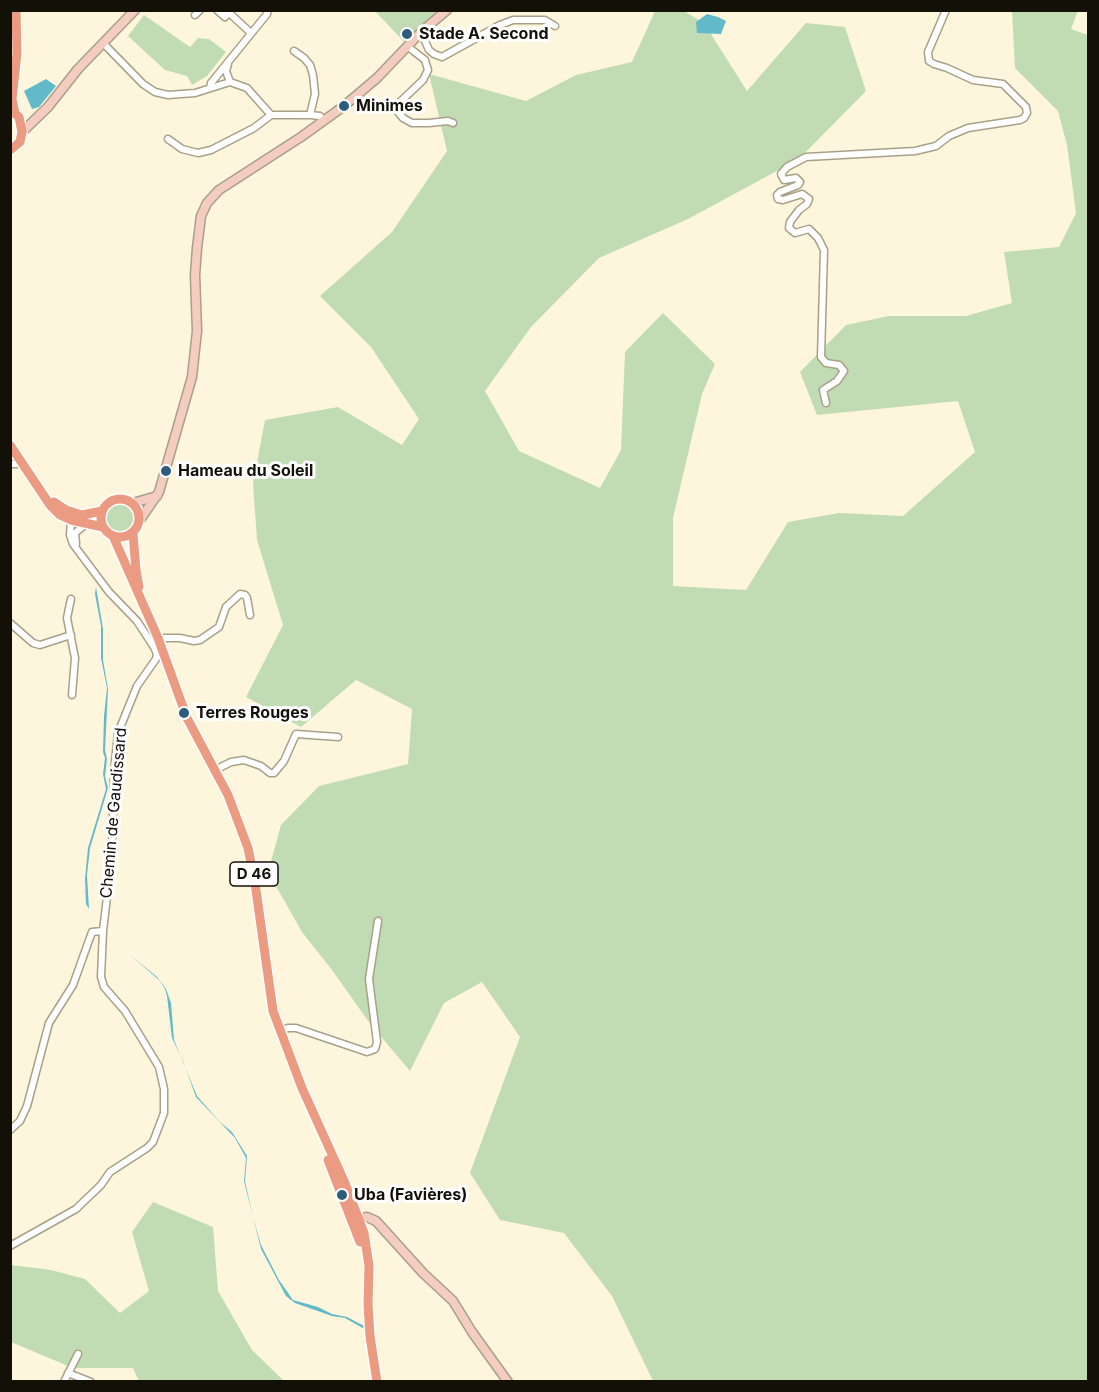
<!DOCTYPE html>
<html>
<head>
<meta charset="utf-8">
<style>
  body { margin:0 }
  #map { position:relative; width:1099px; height:1392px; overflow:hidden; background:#fef6dc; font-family:Inter,sans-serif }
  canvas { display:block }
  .frame { position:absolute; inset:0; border:12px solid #131007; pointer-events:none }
</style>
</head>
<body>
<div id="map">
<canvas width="1099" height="1392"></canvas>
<div class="frame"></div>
</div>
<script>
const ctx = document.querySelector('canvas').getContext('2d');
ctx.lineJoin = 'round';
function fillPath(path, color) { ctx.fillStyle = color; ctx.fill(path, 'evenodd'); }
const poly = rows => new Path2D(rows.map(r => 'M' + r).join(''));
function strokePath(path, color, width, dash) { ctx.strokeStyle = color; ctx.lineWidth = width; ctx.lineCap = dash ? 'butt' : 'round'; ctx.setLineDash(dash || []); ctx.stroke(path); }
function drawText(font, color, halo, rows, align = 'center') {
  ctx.font = font + ' Inter,sans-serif'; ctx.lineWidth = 6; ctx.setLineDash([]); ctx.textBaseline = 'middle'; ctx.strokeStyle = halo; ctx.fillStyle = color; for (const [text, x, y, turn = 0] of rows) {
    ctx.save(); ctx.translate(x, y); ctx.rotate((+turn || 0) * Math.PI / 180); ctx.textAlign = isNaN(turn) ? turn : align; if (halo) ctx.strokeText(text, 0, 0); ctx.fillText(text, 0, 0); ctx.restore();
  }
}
fillPath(poly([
  [682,10,704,23,747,91,806,23,845,27,866,91,799,159,688,219,599,258,531,327,485,391,519,451,600,488,621,450,625,352,663,313,715,364,702,394,673,518,673,586,746,590,788,522,839,513,903,516,975,452,958,401,817,415,800,372,846,325,889,316,966,316,1012,303,1004,252,1059,247,1076,213,1067,145,1058,111,1015,68,1012,11,1078,11,1071,29,1088,35,1088,1381,653,1381,612,1296,564,1233,500,1220,470,1173,520,1037,482,982,444,1003,410,1071,371,1025,332,970,302,932,268,872,281,825,319,786,408,764,412,709,356,680,301,727,246,697,283,625,257,540,253,484,265,420,338,407,402,445,419,419,371,347,320,296,392,232,447,151,429,74,526,101,576,75,632,62,655,11],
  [375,11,444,11,406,44],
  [144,15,190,47,198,38,209,39,226,52,207,76,192,85,187,76,165,70,128,36],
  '105 518a16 16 0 1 1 32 0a16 16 0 1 1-32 0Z',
  [153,1202,213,1227,218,1291,252,1350,284,1381,139,1381,133,1368,73,1368,11,1342,11,1265,51,1270,85,1279,120,1313,149,1291,132,1232]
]), '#c1dbb4');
fillPath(poly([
  [707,14,718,17,726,21,721,34,697,33,696,22],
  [46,79,56,86,39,107,32,109,24,91],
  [96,587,103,629,103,660,108,689,105,750,107,759,105,776,108,788,90,848,87,875,89,909,86,904,85,879,88,848,106,789,103,774,105,758,103,752,104,716,107,688,101,658,101,626,95,594],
  [130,955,157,977,166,989,171,1003,174,1040,197,1096,220,1122,232,1132,247,1156,245,1181,253,1217,261,1245,279,1280,293,1300,318,1307,332,1314,347,1317,368,1328,368,1331,345,1318,332,1316,295,1303,286,1296,261,1249,244,1181,246,1158,235,1138,196,1097,183,1061,172,1038,167,996,165,989,159,980]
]), '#62bac9');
const street = poly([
  [217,10,225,17,229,13],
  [226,10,251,33],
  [195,15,200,10],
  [421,32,429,50,434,54,442,57,500,25,513,20,545,20,555,26],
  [103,43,143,84,155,92,168,95,195,93,230,82,247,88,271,115,310,115,320,116,324,121],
  [407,46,425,60,428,70,423,80,398,104,398,112,403,118,412,123,429,123,448,121,453,123],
  [294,51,304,58,310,65,313,75,315,94,310,115],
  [228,64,226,71,230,82],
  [210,88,211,83,267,14,268,10],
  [168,139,182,149,198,153,211,150,254,128,271,115],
  [826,403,823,390,837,381,844,371,839,365,826,363,821,357,824,250,818,238,809,229,795,233,789,228,790,222,799,210,807,204,809,199,802,194,783,200,778,199,777,195,780,192,798,185,800,182,796,178,784,180,781,174,787,167,806,157,915,151,936,146,949,136,968,128,1020,120,1024,118,1027,113,1026,107,1003,84,973,80,947,68,934,64,929,61,928,52,946,10],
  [10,464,24,464],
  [76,544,75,533,86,524],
  [71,599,67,618,75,658,72,695],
  [10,623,33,643,40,645,71,635],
  [158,638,180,638,194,641,200,640,219,627,226,607,240,594,245,595,247,598,250,615],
  [215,770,231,762,244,760,261,766,270,773,274,773,284,761,296,734,338,737],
  [280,1031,288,1028,296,1028,367,1052,375,1049,377,1042,369,979,378,921],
  [10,1130,20,1121,27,1106,49,1023,73,985,92,932,103,931],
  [10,1246,76,1209,101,1185,110,1172,147,1148,153,1142,164,1113,164,1089,159,1067,125,1011,104,987,101,977,103,931,112,854,114,772,118,733,137,686,156,659,157,654,154,647,137,621,109,592,73,544,70,535,71,520,73,518],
  [68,1373,91,1382],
  [64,1382,78,1354]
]);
const secondary = poly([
  [22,132,48,107,78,69,135,10],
  [133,503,157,496],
  [140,520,159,492,192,377,197,331,195,275,197,248,201,216,207,203,219,190,301,137,344,106,377,78,421,32,447,10],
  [353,1220,367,1217,376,1221,423,1273,453,1301,472,1332,508,1382]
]);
const primary = poly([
  [15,113,12,99,17,53,16,10],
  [10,150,20,142,22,132,19,117,11,110],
  [10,445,50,505,60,515,71,520,103,527],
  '101 518a19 19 0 1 1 38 0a19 19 0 1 1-38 0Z',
  [54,502,66,510,82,515,102,511],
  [133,533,136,570,139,587],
  [113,536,158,638,187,718,228,795,248,848,255,883,273,1011,302,1088,345,1183,364,1233,369,1266,368,1304,370,1336,377,1382],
  [328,1160,360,1242]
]);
strokePath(street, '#a8a088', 9);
strokePath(secondary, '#a8a088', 11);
strokePath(primary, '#fff', 12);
strokePath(street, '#fff', 6);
strokePath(secondary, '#f5cdc0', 8);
strokePath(primary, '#eb9b81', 9);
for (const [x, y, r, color] of [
  [407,34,6,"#2c5d7b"],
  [344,106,6,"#2c5d7b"],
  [166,471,6,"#2c5d7b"],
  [184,713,6,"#2c5d7b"],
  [342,1195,6,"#2c5d7b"]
]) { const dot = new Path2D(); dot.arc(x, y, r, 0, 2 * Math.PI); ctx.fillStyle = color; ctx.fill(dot); strokePath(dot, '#fff', 2); }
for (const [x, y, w] of [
  [254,874,48]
]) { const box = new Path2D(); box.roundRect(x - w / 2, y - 12, w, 24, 4.5); ctx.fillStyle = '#fff'; ctx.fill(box); strokePath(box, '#131007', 1.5); }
drawText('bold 15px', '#131007', null, [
  ["D 46",254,874]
]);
drawText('bold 16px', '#131007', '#fff', [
  ["Stade A. Second",419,34],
  ["Minimes",356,106],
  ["Hameau du Soleil",178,471],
  ["Terres Rouges",196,713],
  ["Uba (Favières)",354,1195]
], 'left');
drawText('16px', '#131007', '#fff', [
  ["Chemin de Gaudissard",114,813,-85]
]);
</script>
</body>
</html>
